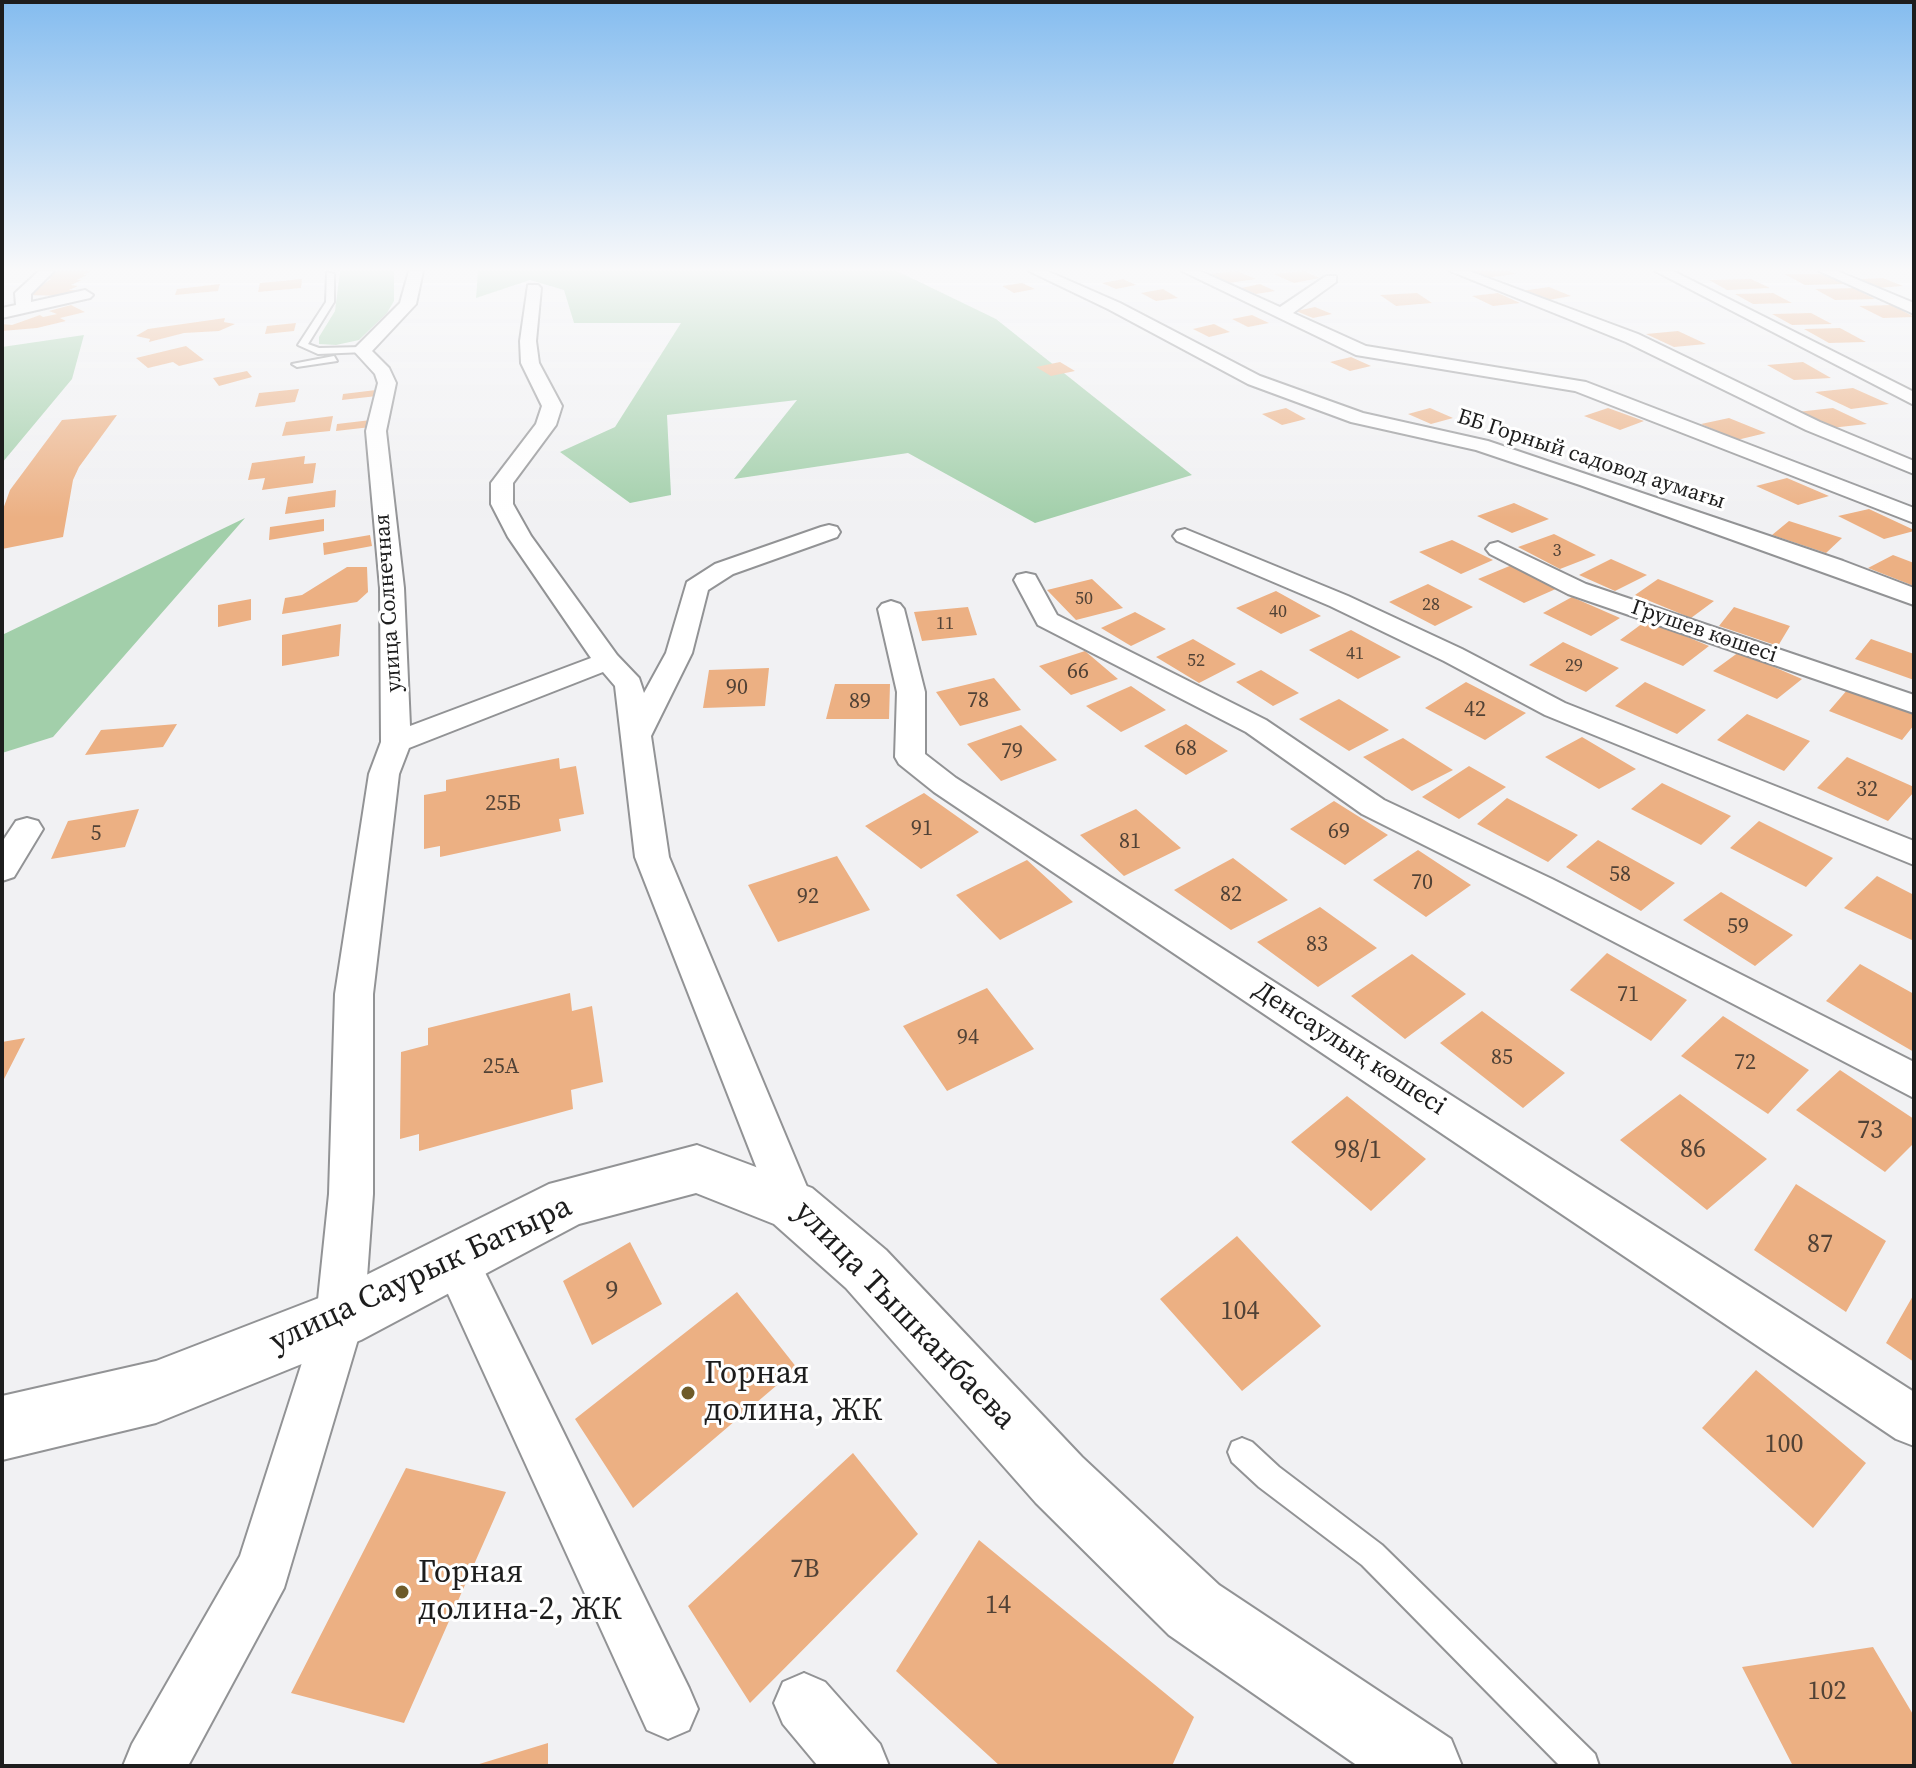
<!DOCTYPE html>
<html>
<head>
<meta charset="utf-8">
<style>
  body { margin:0 }
  #map { position:relative; width:1916px; height:1768px; overflow:hidden; background:#f1f1f3; font-family:"Source Serif 4",serif }
  canvas { display:block }
  .frame { position:absolute; inset:0; border:4px solid #1d1d1d; pointer-events:none }
</style>
</head>
<body>
<div id="map">
<canvas width="1916" height="1768"></canvas>
<div class="frame"></div>
</div>
<script>
const ctx = document.querySelector('canvas').getContext('2d');
ctx.lineJoin = 'round';
function fillPath(path, color) { ctx.fillStyle = color; ctx.fill(path, 'evenodd'); }
const poly = rows => new Path2D(rows.map(r => 'M' + r).join(''));
function strokePath(path, color, width, dash) { ctx.strokeStyle = color; ctx.lineWidth = width; ctx.lineCap = dash ? 'butt' : 'round'; ctx.setLineDash(dash || []); ctx.stroke(path); }
function drawText(font, color, halo, rows, align = 'center') {
  ctx.font = font + ' "Source Serif 4",serif'; ctx.lineWidth = 6; ctx.setLineDash([]); ctx.textBaseline = 'middle'; ctx.strokeStyle = halo; ctx.fillStyle = color; for (const [text, x, y, turn = 0] of rows) {
    ctx.save(); ctx.translate(x, y); ctx.rotate((+turn || 0) * Math.PI / 180); ctx.textAlign = isNaN(turn) ? turn : align; if (halo) ctx.strokeText(text, 0, 0); ctx.fillText(text, 0, 0); ctx.restore();
  }
}
fillPath(poly([
  [340,271,394,271,394,301,387,313,359,340,336,345,319,344,319,337,335,311],
  [478,271,897,271,996,319,1192,475,1035,523,908,453,734,479,797,400,667,415,671,495,630,503,560,452,615,427,681,323,574,323,564,290,530,280,476,298],
  [84,335,72,379,2,463,2,347],
  [245,518,53,737,2,753,2,635]
]), '#a2cfaa');
fillPath(poly([
  [57,271,92,271,83,275,87,275,77,280,82,280,71,285,78,286,69,290,77,290,65,296,28,295,51,279,47,278],
  [1237,271,1256,279,1229,283,1208,274],
  [1304,271,1320,278,1294,283,1273,274],
  [1470,271,1508,271,1516,274,1485,278],
  [1784,274,1825,274,1845,284,1805,285],
  [1883,278,1903,286,1878,288,1858,279],
  [302,279,301,288,258,292,260,283],
  [1123,279,1136,285,1116,289,1102,283],
  [1751,279,1770,288,1727,290,1709,280],
  [1022,283,1035,289,1014,293,1002,286],
  [220,284,218,291,175,295,177,289],
  [1260,284,1275,291,1256,294,1241,288],
  [1549,287,1571,296,1543,301,1521,291],
  [1854,288,1875,299,1835,300,1815,289],
  [1163,289,1178,298,1156,301,1141,293],
  [1417,293,1432,303,1396,306,1380,295],
  [1498,293,1520,303,1493,306,1472,296],
  [1773,293,1792,303,1753,304,1735,294],
  [71,305,85,312,60,318,66,321,37,328,2,331,2,324,12,325,40,315,43,317,57,314,49,311],
  [1892,305,1914,317,1883,318,1859,306],
  [1315,307,1332,314,1313,318,1296,311],
  [1811,313,1832,324,1792,325,1772,314],
  [1252,315,1269,323,1248,327,1232,319],
  [225,318,224,322,235,324,219,331,184,333,149,342,150,339,136,336,148,329],
  [296,323,294,331,265,334,267,326],
  [1214,324,1230,332,1209,337,1193,329],
  [1840,328,1866,342,1829,343,1804,329],
  [1678,331,1706,344,1674,347,1646,334],
  [186,346,204,360,179,366,173,362,148,368,136,358],
  [1351,357,1371,366,1350,371,1330,362],
  [1060,362,1075,371,1051,376,1036,367],
  [1803,362,1831,378,1794,380,1767,365],
  [247,371,252,377,219,386,213,378],
  [1853,388,1889,404,1851,409,1815,392],
  [299,389,295,402,255,407,259,393],
  [376,390,377,396,342,400,343,394],
  [1286,408,1306,419,1282,425,1262,414],
  [1430,408,1453,418,1431,424,1408,414],
  [1608,408,1644,421,1620,430,1584,416],
  [1833,408,1867,424,1831,428,1797,412],
  [117,415,79,467,73,480,63,537,2,549,2,512,10,490,62,420],
  [333,416,330,431,282,436,286,422],
  [1729,418,1766,433,1737,440,1701,424],
  [371,420,371,427,336,431,337,424],
  [305,456,304,464,316,463,313,483,262,490,265,478,248,480,252,463],
  [1787,478,1829,496,1798,505,1756,486],
  [336,490,335,507,285,514,288,497],
  [1514,503,1549,519,1512,533,1477,516],
  [1869,509,1914,530,1914,531,1884,539,1838,516],
  [324,519,324,531,269,540,270,527],
  [1789,521,1842,538,1826,553,1772,535],
  [1554,534,1596,555,1560,569,1518,547],
  [370,535,372,546,324,555,323,543],
  [1452,540,1493,560,1461,574,1419,552],
  [1893,555,1914,563,1914,586,1868,568],
  [1611,559,1647,575,1615,591,1579,575],
  [1512,565,1558,588,1524,603,1478,579],
  [347,567,367,567,368,592,357,602,282,614,285,598,302,595],
  [1092,579,1123,608,1076,620,1047,590],
  [1658,579,1714,601,1691,618,1635,595],
  [1428,584,1473,607,1435,626,1389,602],
  [1276,591,1321,616,1281,634,1236,608],
  [1572,597,1620,618,1591,636,1543,613],
  [251,599,251,620,218,627,218,605],
  [968,607,977,635,922,641,914,612],
  [1734,607,1790,626,1778,646,1719,626],
  [1135,612,1166,629,1131,646,1101,628],
  [1647,620,1709,646,1683,666,1620,640],
  [341,624,339,656,282,666,282,635],
  [1351,630,1401,657,1358,679,1309,650],
  [1193,639,1236,664,1199,683,1156,657],
  [1871,639,1914,654,1914,680,1855,659],
  [1563,642,1619,668,1586,692,1529,665],
  [1085,651,1118,679,1071,695,1039,666],
  [1739,652,1802,679,1777,699,1713,671],
  [769,668,765,706,703,708,709,670],
  [1261,670,1299,693,1273,706,1236,682],
  [994,678,1021,710,960,726,936,692],
  [1466,682,1526,713,1485,740,1425,708],
  [1645,682,1706,710,1677,734,1615,706],
  [835,684,890,684,889,719,826,719],
  [1131,686,1166,710,1121,732,1086,706],
  [1848,689,1914,714,1914,725,1902,740,1829,711],
  [1339,699,1389,730,1349,751,1299,719],
  [1747,714,1810,741,1784,771,1717,740],
  [177,724,163,747,85,755,101,730],
  [1186,724,1228,751,1186,775,1144,746],
  [1021,725,1057,760,1001,781,967,744],
  [1582,737,1636,769,1599,789,1545,757],
  [1403,738,1453,770,1412,791,1363,757],
  [1847,757,1914,787,1914,792,1888,821,1817,788],
  [559,758,560,769,576,766,584,814,559,819,561,831,440,857,440,846,424,849,424,795,446,791,446,780],
  [1469,766,1506,787,1459,819,1422,797],
  [1662,783,1731,816,1701,845,1631,809],
  [924,793,979,832,921,869,865,826],
  [1507,798,1578,835,1548,862,1477,824],
  [1334,801,1388,835,1345,865,1290,829],
  [139,809,125,847,51,859,68,821],
  [1136,809,1181,848,1124,876,1080,835],
  [1759,821,1833,858,1806,887,1730,848],
  [1598,840,1675,883,1641,911,1566,867],
  [1418,850,1471,885,1426,917,1373,880],
  [837,856,870,910,778,942,748,885],
  [1233,858,1288,900,1231,930,1174,890],
  [1027,860,1073,902,1000,940,956,895],
  [1877,876,1914,895,1914,941,1844,908],
  [1721,892,1793,935,1755,966,1683,920],
  [1320,907,1377,948,1318,987,1257,942],
  [1607,953,1687,1000,1651,1041,1570,990],
  [1412,954,1466,994,1405,1039,1351,996],
  [1860,964,1914,994,1914,1052,1826,1001],
  [987,988,1034,1049,947,1091,903,1026],
  [570,993,572,1011,592,1006,603,1082,571,1090,573,1109,419,1151,419,1134,400,1139,401,1052,428,1045,428,1028],
  [1482,1011,1565,1073,1523,1108,1440,1043],
  [1723,1016,1809,1070,1768,1114,1681,1056],
  [25,1038,2,1083,2,1042],
  [1840,1070,1914,1119,1914,1143,1885,1172,1796,1110],
  [1680,1094,1767,1159,1707,1210,1620,1140],
  [1347,1096,1426,1159,1371,1211,1291,1142],
  [1796,1184,1886,1241,1846,1312,1754,1250],
  [1237,1236,1321,1326,1242,1391,1160,1299],
  [630,1242,662,1304,592,1345,563,1281],
  [737,1292,797,1368,633,1508,575,1419],
  [1914,1294,1914,1362,1886,1343],
  [1756,1370,1866,1463,1813,1528,1702,1428],
  [853,1453,918,1534,750,1703,688,1606],
  [406,1468,506,1492,404,1723,291,1693],
  [979,1540,1194,1717,1172,1766,1000,1766,896,1671],
  [1873,1647,1914,1716,1914,1766,1793,1766,1742,1667],
  [548,1743,548,1766,476,1766,476,1765]
]), '#ecb083');
const service = poly([
  [327,272,334,274,334,302,308,344,319,348,362,347,365,352,318,354,298,345,326,302,327,272],
  [334,356,337,361,297,367,292,364,334,356],
  [1242,1438,1252,1442,1279,1467,1382,1545,1595,1754,1599,1766,1560,1766,1362,1565,1259,1487,1232,1462,1228,1452,1232,1442,1242,1438]
]);
const minor = poly([
  [39,271,54,271,31,294,31,302,85,290,93,295,90,298,2,318,2,308,16,305,15,293,39,271],
  [409,271,423,271,416,304,372,351,389,368,396,383,386,431,404,588,410,726,591,658,508,537,491,504,491,483,536,424,542,406,521,363,520,341,528,285,538,285,541,288,536,341,539,363,562,406,556,425,513,483,513,504,531,536,617,655,639,678,644,693,666,653,687,582,715,564,821,527,829,525,837,527,840,532,837,537,733,574,708,590,692,653,651,736,669,857,815,1206,809,1220,793,1226,777,1220,635,857,615,686,603,672,409,748,399,774,373,994,373,1194,364,1319,284,1588,188,1766,123,1766,132,1744,240,1556,316,1319,329,1194,335,994,369,774,381,742,380,588,366,431,378,383,375,374,353,350,400,303,409,271],
  [1029,271,1047,271,1120,303,1260,376,1363,413,1488,441,1843,561,1914,588,1914,605,1580,485,1476,450,1351,422,1248,384,1108,309,1029,271],
  [1182,271,1200,271,1280,307,1326,276,1336,276,1336,282,1293,313,1366,346,1586,382,1914,508,1914,523,1575,391,1356,355,1182,271],
  [1450,271,1469,271,1638,334,1820,422,1914,461,1914,474,1806,430,1626,342,1450,271],
  [1655,271,1673,271,1914,392,1914,405,1655,271],
  [1819,271,1837,271,1914,303,1914,314,1819,271],
  [1185,529,1348,596,1462,649,1565,703,1914,841,1914,865,1545,715,1444,661,1330,606,1177,541,1173,536,1177,531,1185,529],
  [1498,542,1586,584,1914,695,1914,713,1568,594,1490,554,1486,549,1490,544,1498,542],
  [1026,573,1035,575,1057,615,1266,720,1384,800,1552,879,1914,1062,1914,1098,1528,897,1362,814,1246,732,1038,625,1014,580,1017,575,1026,573],
  [891,601,900,604,904,609,925,692,925,754,956,778,1914,1392,1914,1446,1896,1439,934,792,899,764,895,757,897,692,878,609,882,604,891,601],
  [27,818,38,821,43,829,14,877,2,881,2,842,16,821,27,818],
  [456,1239,472,1246,689,1688,698,1709,689,1730,668,1739,647,1730,433,1261,440,1246,456,1239],
  [804,1673,825,1682,880,1744,889,1766,818,1766,783,1724,774,1703,783,1682,804,1673]
]);
const tertiary = poly([
  [697,1145,812,1188,886,1250,1082,1457,1219,1585,1451,1739,1462,1766,1358,1766,1169,1635,1036,1503,846,1288,774,1224,696,1193,579,1224,361,1340,156,1423,2,1460,2,1396,156,1361,324,1296,549,1184,697,1145]
]);
strokePath(service, '#929395', 4);
strokePath(minor, '#929395', 4);
strokePath(tertiary, '#929395', 4);
fillPath(service, '#fff');
fillPath(minor, '#fff');
fillPath(tertiary, '#fff');
const sky = ctx.createLinearGradient(0, 0, 0, 518);
sky.addColorStop(0, '#84bcef');
sky.addColorStop(0.52, '#f9f9fa');
sky.addColorStop(1, '#f9f9fa00');
ctx.fillStyle = sky;
ctx.fillRect(0, 0, 1916, 518);
for (const [x, y, r, color] of [
  [688,1393,8,"#6e5b29"],
  [402,1592,8,"#6e5b29"]
]) { const dot = new Path2D(); dot.arc(x, y, r, 0, 2 * Math.PI); ctx.fillStyle = color; ctx.fill(dot); strokePath(dot, '#fff', 3); }
drawText('18px', '#514236', null, [
  ["3",1557,551],
  ["50",1084,599],
  ["28",1431,605],
  ["40",1278,612],
  ["11",945,624],
  ["41",1355,654],
  ["52",1196,661],
  ["29",1574,666]
]);
drawText('22px', '#1d1d1d', '#fff', [
  ["ББ Горный садовод аумағы",1591,460,18],
  ["улица Солнечная",389,603,-94],
  ["Грушев көшесі",1704,632,19]
]);
drawText('22px', '#514236', null, [
  ["66",1078,672],
  ["90",737,688],
  ["78",978,701],
  ["89",860,702],
  ["42",1475,710],
  ["68",1186,749],
  ["79",1012,752],
  ["32",1867,790],
  ["25Б",503,804],
  ["91",922,829],
  ["69",1339,832],
  ["5",96,834],
  ["81",1130,842],
  ["58",1620,875],
  ["70",1422,883],
  ["82",1231,895],
  ["92",808,897],
  ["59",1738,927],
  ["83",1317,945],
  ["71",1628,995],
  ["94",968,1038],
  ["85",1502,1058],
  ["72",1745,1063],
  ["25А",501,1067]
]);
drawText('26px', '#1d1d1d', '#fff', [
  ["Денсаулық көшесі",1349,1049,33]
]);
drawText('26px', '#514236', null, [
  ["73",1870,1131],
  ["86",1693,1150],
  ["98/1",1358,1151],
  ["87",1820,1245],
  ["9",612,1292],
  ["104",1240,1312],
  ["100",1784,1445],
  ["7В",805,1570],
  ["14",998,1606],
  ["102",1827,1692]
]);
drawText('32px', '#1d1d1d', '#fff', [
  ["улица Саурык Батыра",421,1275,-25],
  ["улица Тышканбаева",904,1316,46]
]);
drawText('32px', '#1d1d1d', '#fff', [
  ["Горная",704,1375],
  ["долина, ЖК",704,1412],
  ["Горная",418,1574],
  ["долина-2, ЖК",418,1611]
], 'left');
</script>
</body>
</html>
